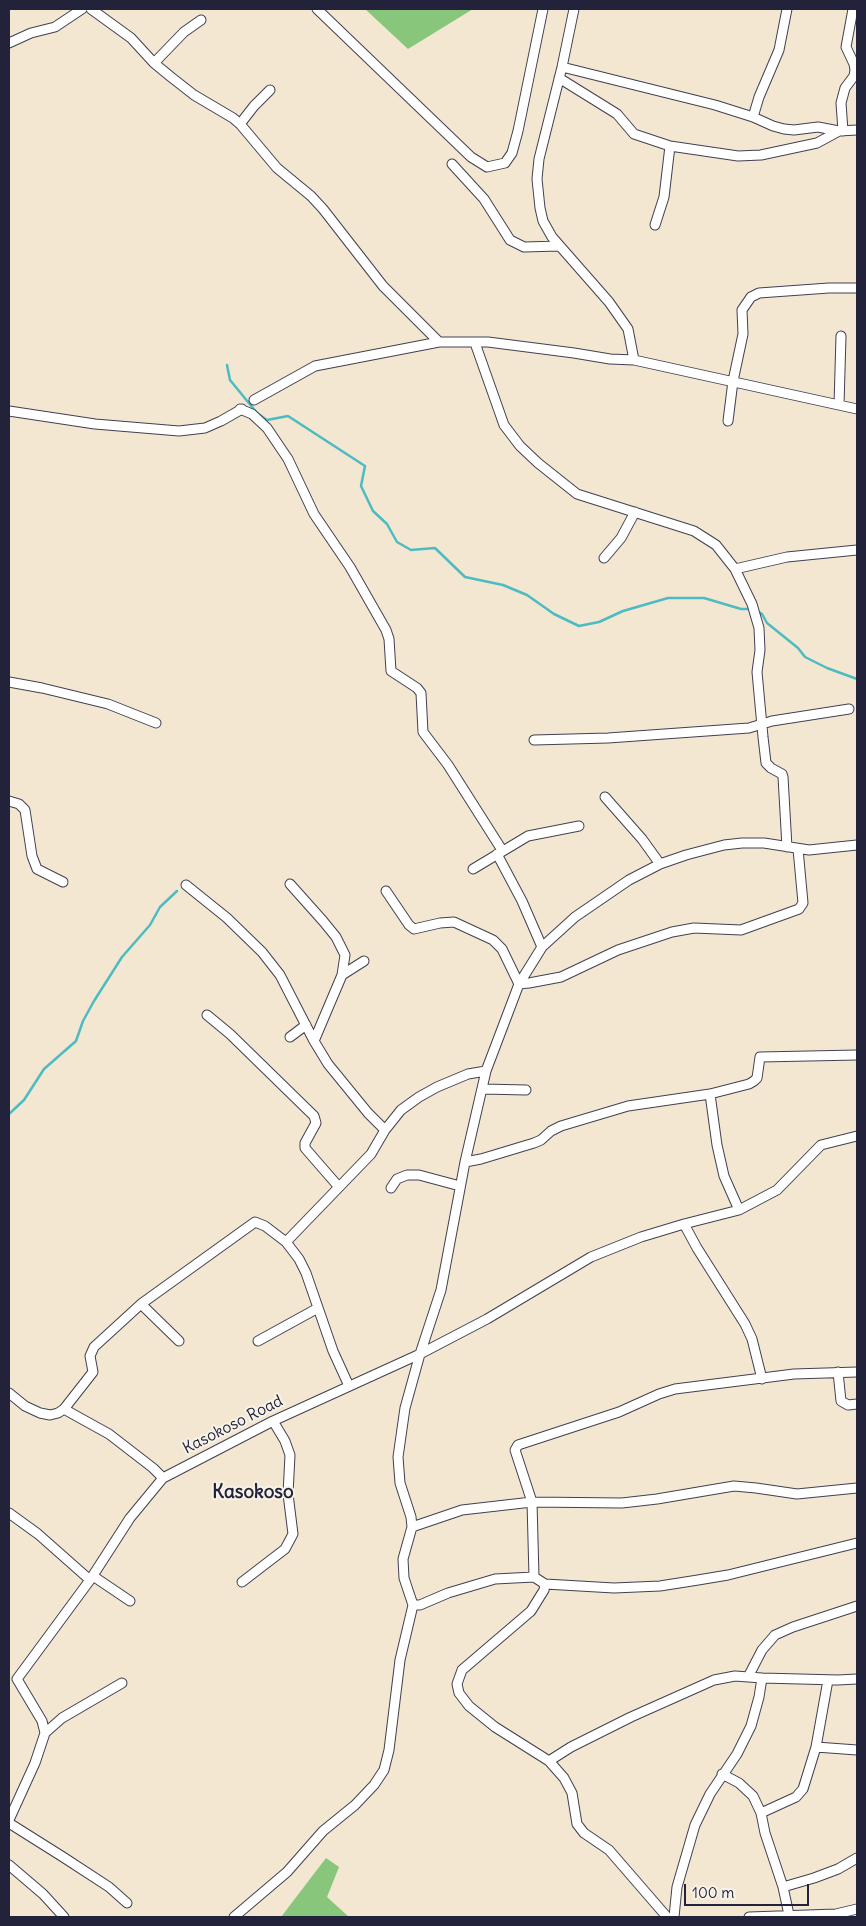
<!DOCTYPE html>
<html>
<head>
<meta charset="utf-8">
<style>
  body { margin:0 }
  #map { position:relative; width:866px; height:1926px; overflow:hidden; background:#f3e7d1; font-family:Delius,sans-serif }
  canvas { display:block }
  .frame { position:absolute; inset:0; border:10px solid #22223b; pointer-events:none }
  .scale { position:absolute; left:684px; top:1884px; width:125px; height:22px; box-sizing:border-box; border:2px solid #22223b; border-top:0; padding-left:6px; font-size:15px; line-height:18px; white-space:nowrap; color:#22223b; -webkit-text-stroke:4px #f7f3e8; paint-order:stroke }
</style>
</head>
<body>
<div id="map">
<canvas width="866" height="1926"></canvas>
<div class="frame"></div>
<div class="scale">100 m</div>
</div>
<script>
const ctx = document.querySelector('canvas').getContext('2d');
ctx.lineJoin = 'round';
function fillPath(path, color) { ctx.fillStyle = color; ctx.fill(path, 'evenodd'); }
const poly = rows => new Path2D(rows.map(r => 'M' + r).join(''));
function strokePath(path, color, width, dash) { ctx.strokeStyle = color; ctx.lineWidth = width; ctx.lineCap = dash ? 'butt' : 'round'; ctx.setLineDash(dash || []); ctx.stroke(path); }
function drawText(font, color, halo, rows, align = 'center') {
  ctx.font = font + ' Delius,sans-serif'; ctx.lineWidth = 4; ctx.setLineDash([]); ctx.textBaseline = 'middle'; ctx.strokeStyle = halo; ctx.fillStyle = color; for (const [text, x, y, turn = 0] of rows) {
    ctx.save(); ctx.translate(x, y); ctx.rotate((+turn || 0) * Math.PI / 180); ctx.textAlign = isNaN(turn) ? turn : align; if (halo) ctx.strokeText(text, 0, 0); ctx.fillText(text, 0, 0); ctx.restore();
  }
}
fillPath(poly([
  [365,9,473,9,408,49],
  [326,1858,339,1867,327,1897,349,1917,281,1917]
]), '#88c67c');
strokePath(poly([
  [227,365,230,380,257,413,267,420,288,416,365,466,361,486,373,511,387,524,397,542,411,550,435,548,465,577,503,585,527,595,554,614,579,626,599,622,623,611,668,598,704,598,741,609,751,609],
  [756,610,762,614,767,623,798,648,805,657,827,668,857,679],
  [9,1114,24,1100,44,1069,76,1041,83,1021,94,1001,122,957,150,925,160,907,177,891]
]), '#4cbbc2', 2.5);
const minor = poly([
  [91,9,131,38,154,63,171,77,194,95,233,118,240,124,277,168,311,196,323,209,383,286,439,342],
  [317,9,471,157,487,167,505,163,512,153,518,131,543,9],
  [9,43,31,33,55,27,82,9],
  [154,63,184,32,201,20],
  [562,67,715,105,753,117,759,97,779,50,787,9],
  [559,78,617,114,634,134,670,146,738,156,761,155,817,143,839,131],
  [753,117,773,126,784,129,794,130,818,127,839,131,857,130],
  [240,124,254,106,270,90],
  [843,131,841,103,845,88,854,76,855,70,854,64,846,47,853,9],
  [452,164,484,199,510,240,524,247,559,246],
  [655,225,664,197,670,146],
  [475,343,504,425,520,446,538,463,577,494,694,531,716,545,735,569,752,604,759,628,760,650,757,672,763,737,766,763,771,768,782,774,783,777,787,847],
  [634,360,857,409],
  [254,400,315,366,439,342,488,342,574,353,610,359,634,360,628,329,609,302,552,237,543,221,540,208,537,179,539,159,562,67,574,9],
  [839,405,841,336],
  [240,409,252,414,267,428,288,459,314,514,350,567,386,630,389,639,391,671,417,688,421,693,423,732,448,765,502,850],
  [9,411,95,424,179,431,205,428,221,421,242,409],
  [728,421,733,381,743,334,742,310,751,297,759,293,829,288,857,288],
  [604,558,621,538,635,512],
  [735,569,787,557,857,550],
  [9,682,42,688,108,704,156,723],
  [534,740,608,738,749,728,772,721,849,709],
  [605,797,642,839,660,864],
  [9,801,19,804,25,810,32,856,37,869,63,882],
  [497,854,522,901,542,947],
  [473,869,528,836,579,826],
  [290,884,323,921,336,937,345,955,342,975,314,1041],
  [186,885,227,918,262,952,280,975,314,1041,328,1064,368,1113,385,1130],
  [386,891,409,925,414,929,440,923,454,922,493,940,502,949,519,984,529,983,561,977,618,950,672,932,694,928,741,930,799,909,803,903,798,849],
  [342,975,364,961],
  [207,1015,230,1034,314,1116,316,1123,305,1143,305,1148,338,1186],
  [290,1037,306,1025],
  [483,1089,526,1090],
  [465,1162,481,1159,534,1143,541,1140,551,1131,561,1126,628,1106,710,1094],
  [391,1188,397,1179,407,1175,419,1175,460,1186],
  [739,1210,724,1176,717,1145,710,1094,749,1084,754,1081,757,1078,760,1057,857,1055],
  [684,1224,697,1248,745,1324,752,1339,762,1379],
  [286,1242,371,1154,385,1130,401,1110,419,1097,437,1087,468,1074,486,1071],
  [141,1304,179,1341],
  [258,1341,318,1308],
  [838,1372,841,1401,848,1405,857,1404],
  [9,1393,25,1406,40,1413,50,1415,58,1413,64,1409,80,1418,109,1434,153,1468,163,1478],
  [64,1409,93,1372,90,1356,94,1347,141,1304,255,1222,265,1226,286,1242,299,1259,306,1273,333,1351,349,1386],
  [9,1513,38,1534,90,1580],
  [412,1527,462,1510,532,1502,622,1503,657,1499,734,1486,756,1488,797,1494,857,1488],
  [93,1576,130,1601],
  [534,1577,532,1502,515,1450,518,1445,619,1412,659,1394,675,1389,794,1374,857,1372],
  [242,1582,285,1549,293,1534,288,1494,290,1455,285,1441,273,1421],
  [545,1584,544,1590,531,1611,462,1670,457,1684,459,1693,469,1706,495,1727,549,1761,564,1778,572,1793,577,1824,584,1833,609,1850,667,1917],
  [413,1605,420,1605,448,1593,495,1579,534,1577,545,1584,614,1588,660,1586,698,1580,728,1575,857,1543],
  [748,1677,762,1650,775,1635,793,1627,857,1606],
  [45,1733,62,1718,122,1683],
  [816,1747,857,1750],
  [549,1761,571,1747,631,1717,714,1680,735,1676,762,1678],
  [722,1774,739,1783,753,1796,761,1813,765,1833,783,1887,789,1915],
  [761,1813,796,1797,803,1789,816,1747,828,1680],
  [9,1820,35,1763,45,1733,42,1721,17,1679,90,1580,130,1518,163,1478,273,1421,420,1354,441,1290,465,1162,486,1071,519,984,542,947,575,917,629,880,660,864,686,855,724,845,742,843,764,843,809,850,857,845],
  [9,1823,63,1857,109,1887,127,1903],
  [9,1865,43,1894,64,1917],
  [783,1887,814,1878,838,1869,857,1858],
  [234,1917,287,1872,323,1831,355,1805,374,1785,384,1770,389,1750,400,1660,413,1605,404,1578,403,1559,412,1527,411,1517,400,1483,398,1457,405,1408,420,1354,487,1319,591,1257,641,1237,684,1224,739,1210,777,1190,821,1145,857,1136],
  [674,1917,677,1887,695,1825,710,1794,737,1754,751,1726,759,1697,762,1678,838,1680,857,1679],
  [749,1917,836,1914,857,1909]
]);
strokePath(minor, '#414052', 11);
strokePath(minor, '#fff', 9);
drawText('16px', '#22223b', '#f7f3e8', [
  ["Kasokoso Road",233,1425,-27]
]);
drawText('bold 19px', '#22223b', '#f7f3e8', [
  ["Kasokoso",253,1493]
]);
</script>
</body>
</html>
